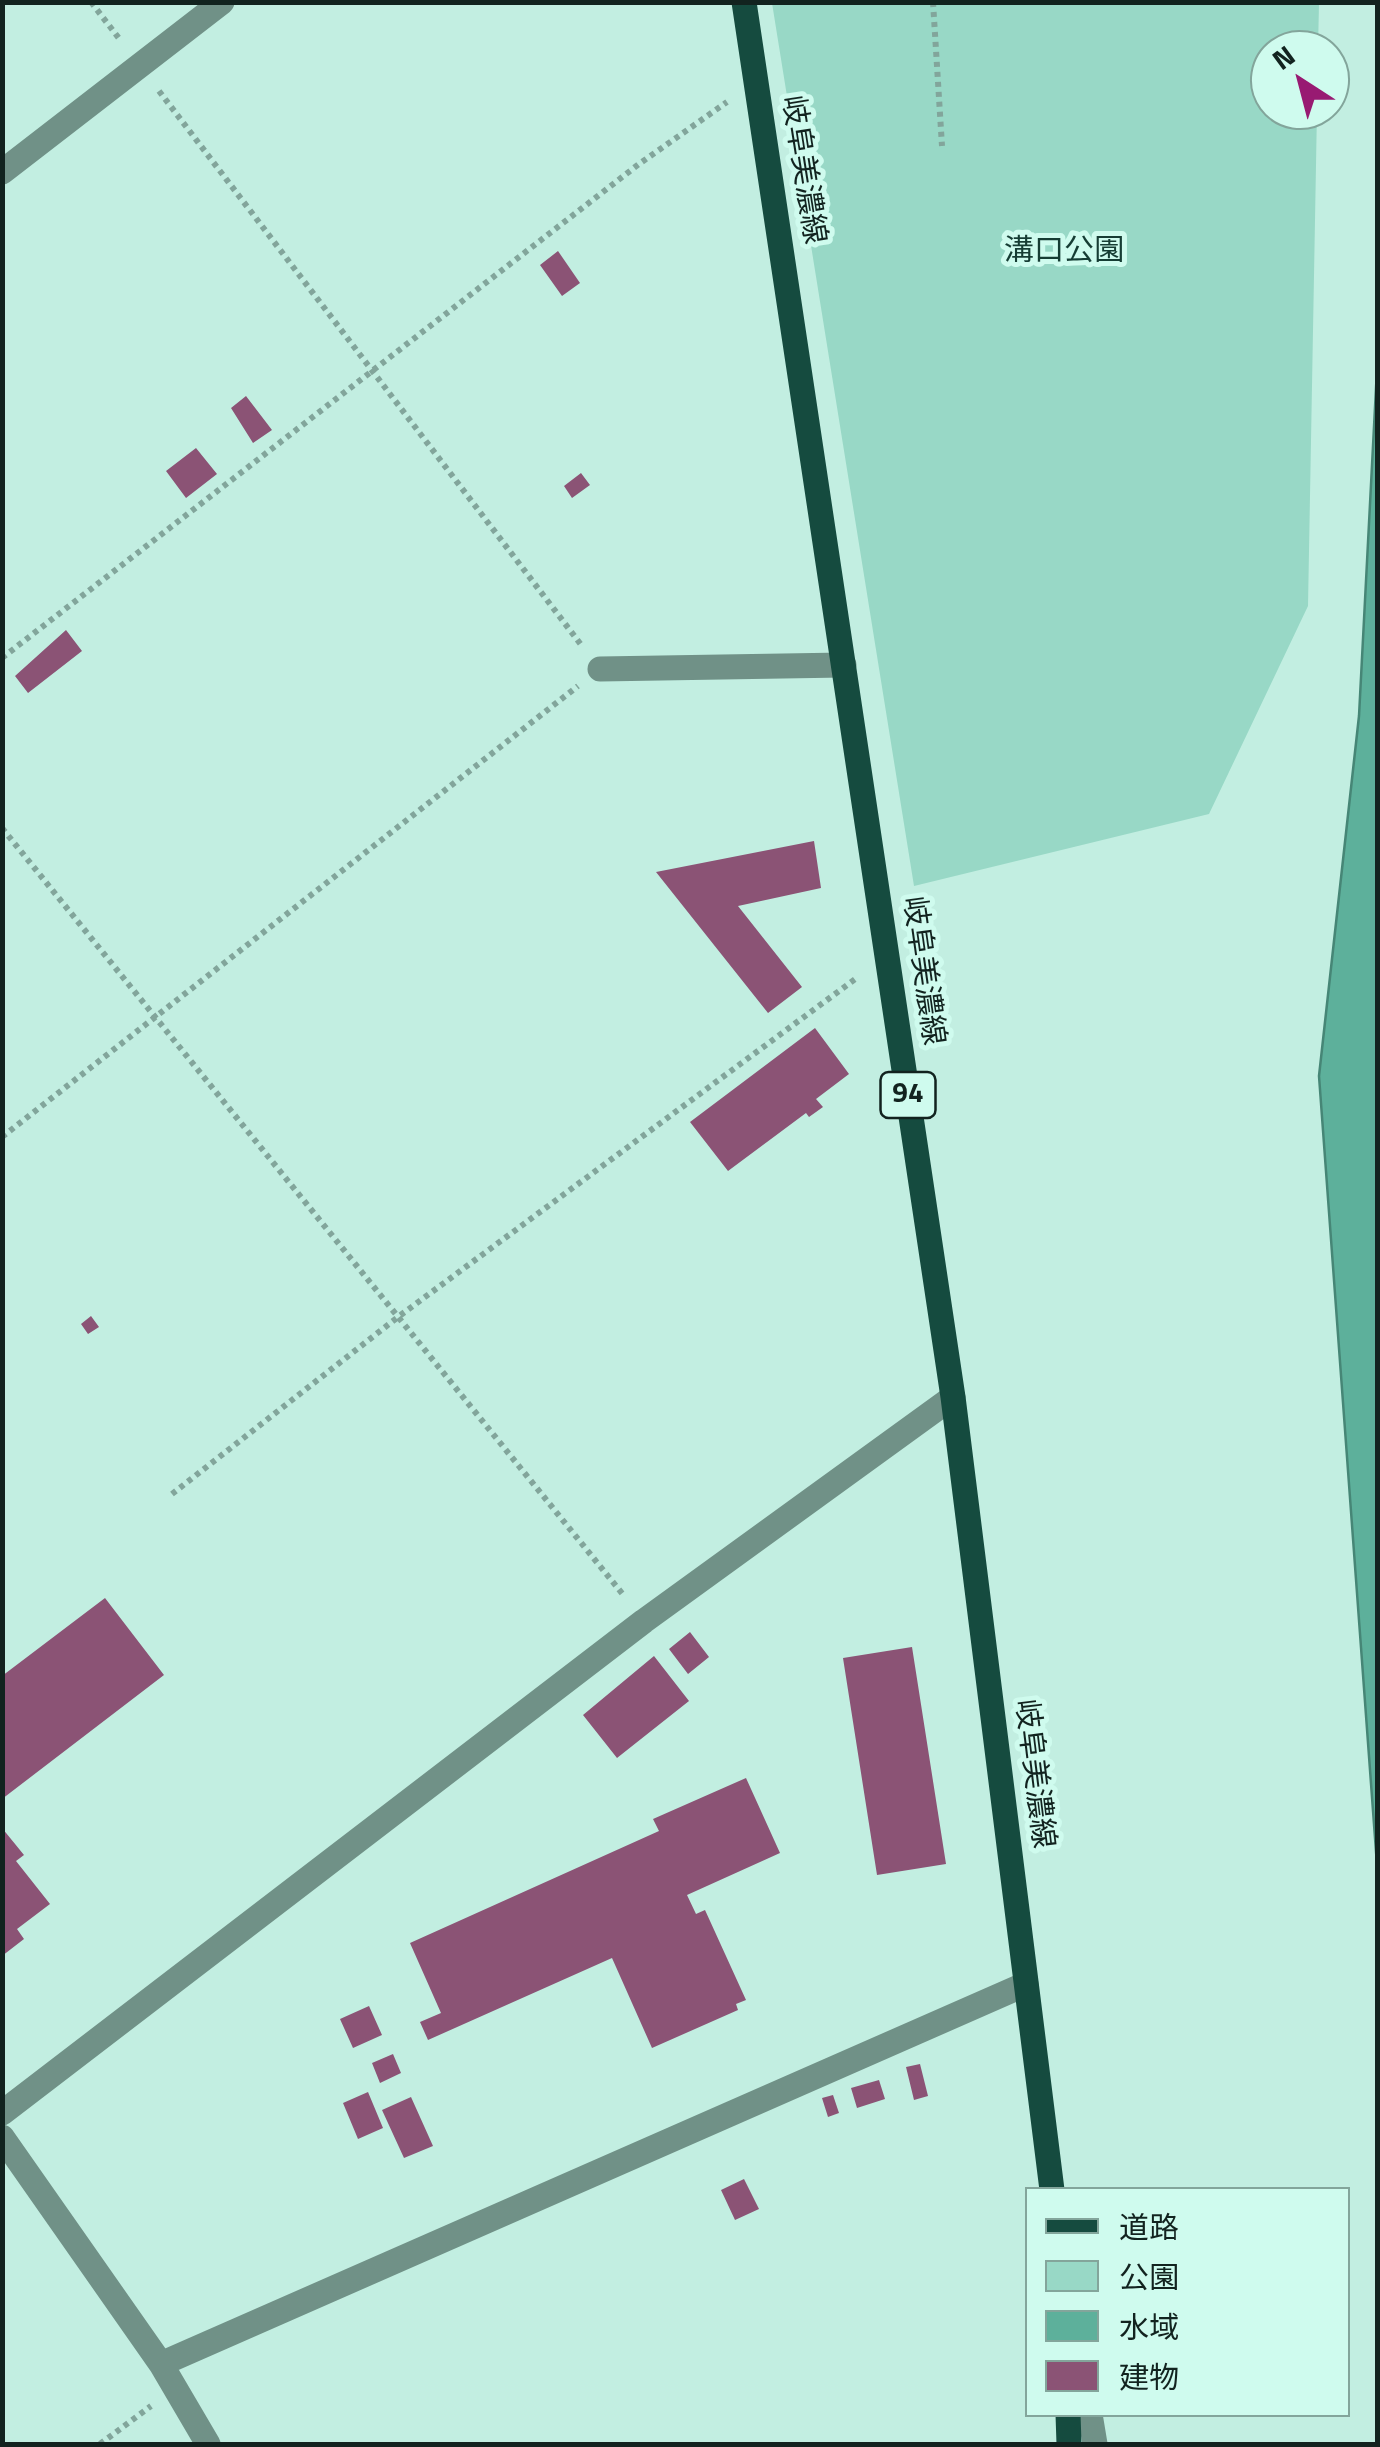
<!DOCTYPE html>
<html>
<head>
<meta charset="utf-8">
<style>
  body { margin:0 }
  #map { position:relative; width:1380px; height:2447px; overflow:hidden; background:#c2eee1; font-family:"Titillium Web","Noto Sans JP",sans-serif }
  canvas { display:block }
  .frame { position:absolute; inset:0; border:5px solid #12231f; pointer-events:none }
  .legend { position:absolute; left:1025px; top:2187px; width:325px; height:230px; box-sizing:border-box; background:#cffbee; border:2px solid #83a59b; margin:0; padding:12px 18px; list-style:none; font-size:30px; color:#12231f }
  .legend li { display:flex; align-items:center; gap:20px; height:50px }
  .legend b { width:50px; border:2px solid #83a59b }
  .north { position:absolute; left:1250px; top:30px; width:100px; height:100px; box-sizing:border-box; background:#cffbee; border:2px solid #83a59b; border-radius:50%; rotate:324deg; font-size:28px; font-weight:700; line-height:40px; text-align:center; color:#12231f }
  .north::after { content:''; display:block; margin:auto; width:35px; height:45px; background:#981a72; clip-path:polygon(50% 0,100% 100%,50% 72%,0 100%) }
</style>
</head>
<body>
<div id="map">
<canvas width="1380" height="2447"></canvas>
<div class="frame"></div>
<ul class="legend">
<li><b style="height:12px;background:#154b3f"></b>道路</li>
<li><b style="height:28px;background:#98d8c6"></b>公園</li>
<li><b style="height:28px;background:#5db09b"></b>水域</li>
<li><b style="height:28px;background:#8b5375"></b>建物</li>
</ul>
<div class="north">N</div>
</div>
<script>
const ctx = document.querySelector('canvas').getContext('2d');
ctx.lineJoin = 'round';
function fillPath(path, color) { ctx.fillStyle = color; ctx.fill(path, 'evenodd'); }
const poly = rows => new Path2D(rows.map(r => 'M' + r).join(''));
function strokePath(path, color, width, dash) { ctx.strokeStyle = color; ctx.lineWidth = width; ctx.lineCap = dash ? 'butt' : 'round'; ctx.setLineDash(dash || []); ctx.stroke(path); }
function drawText(font, color, halo, rows, align = 'center') {
  ctx.font = font + ' "Titillium Web","Noto Sans JP",sans-serif'; ctx.lineWidth = 10; ctx.setLineDash([]); ctx.textBaseline = 'middle'; ctx.strokeStyle = halo; ctx.fillStyle = color; for (const [text, x, y, turn = 0] of rows) {
    ctx.save(); ctx.translate(x, y); ctx.rotate((+turn || 0) * Math.PI / 180); ctx.textAlign = isNaN(turn) ? turn : align; if (halo) ctx.strokeText(text, 0, 0); ctx.fillText(text, 0, 0); ctx.restore();
  }
}
fillPath(poly([
  [772,3,1319,3,1318,50,1270,50,1270,110,1317,110,1308,606,1209,814,914,886]
]), '#98d8c6');
const water = poly([
  [1377,369,1378,1865,1377,1865,1319,1076,1359,716,1377,369]
]);
fillPath(water, '#5db09b');
strokePath(water, '#468676', 2.5);
fillPath(poly([
  [558,251,580,283,562,296,540,265],
  [246,396,272,430,253,443,231,408],
  [196,448,217,474,186,498,166,471],
  [581,473,590,485,572,498,564,486],
  [66,630,82,651,28,693,15,676],
  [814,841,821,888,738,906,802,987,768,1013,656,872],
  [815,1028,849,1074,816,1099,823,1107,809,1117,806,1113,728,1171,690,1122],
  [91,1316,99,1327,88,1334,81,1324],
  [105,1598,164,1675,2,1799,2,1676],
  [690,1632,709,1657,688,1674,669,1649],
  [912,1647,946,1864,877,1875,843,1658],
  [654,1656,689,1701,617,1758,583,1715],
  [746,1778,780,1853,687,1895,696,1914,705,1910,746,2000,736,2004,738,2010,652,2048,612,1958,428,2040,420,2022,441,2013,410,1943,659,1831,653,1819],
  [2,1828,24,1855,16,1861,50,1904,17,1929,24,1939,2,1956],
  [369,2006,382,2035,353,2048,340,2019],
  [393,2054,401,2073,380,2083,372,2063],
  [920,2064,928,2096,914,2100,906,2067],
  [879,2080,885,2099,857,2108,851,2088],
  [368,2092,383,2128,358,2139,343,2103],
  [833,2095,839,2113,828,2117,822,2098],
  [411,2097,433,2146,404,2158,382,2110],
  [744,2179,759,2209,735,2220,721,2190]
]), '#8b5375');
strokePath(poly([
  [91,2,121,41],
  [933,2,942,146],
  [159,91,582,646],
  [2,658,639,164,727,102],
  [2,828,625,1597],
  [2,1137,578,686],
  [172,1494,398,1317,858,977],
  [100,2444,151,2406]
]), '#82a59b', 6, [5, 5]);
strokePath(poly([
  [2,172,222,2],
  [600,669,844,665],
  [2,2113,644,1621,953,1397]
]), '#709187', 25);
strokePath(poly([
  [2,2137,161,2364,208,2444],
  [161,2364,1026,1984],
  [1090,2414,1095,2444]
]), '#709187', 25);
strokePath(poly([
  [744,2,953,1397,1052,2190],
  [1068,2414,1069,2444]
]), '#154b3f', 25);
for (const [x, y, w] of [
  [908,1095,55]
]) { const box = new Path2D(); box.roundRect(x - w / 2, y - 23, w, 46, 8); ctx.fillStyle = '#cffbee'; ctx.fill(box); strokePath(box, '#12231f', 2.5); }
drawText('bold 28px', '#12231f', null, [
  ["94",908,1095]
]);
drawText('30px', '#12231f', '#cffbee', [
  ["岐阜美濃線",802,170,81],
  ["岐阜美濃線",922,971,82],
  ["岐阜美濃線",1033,1774,83]
]);
drawText('30px', '#163d34', '#cffbee', [
  ["溝口公園",1064,253]
]);
</script>
</body>
</html>
